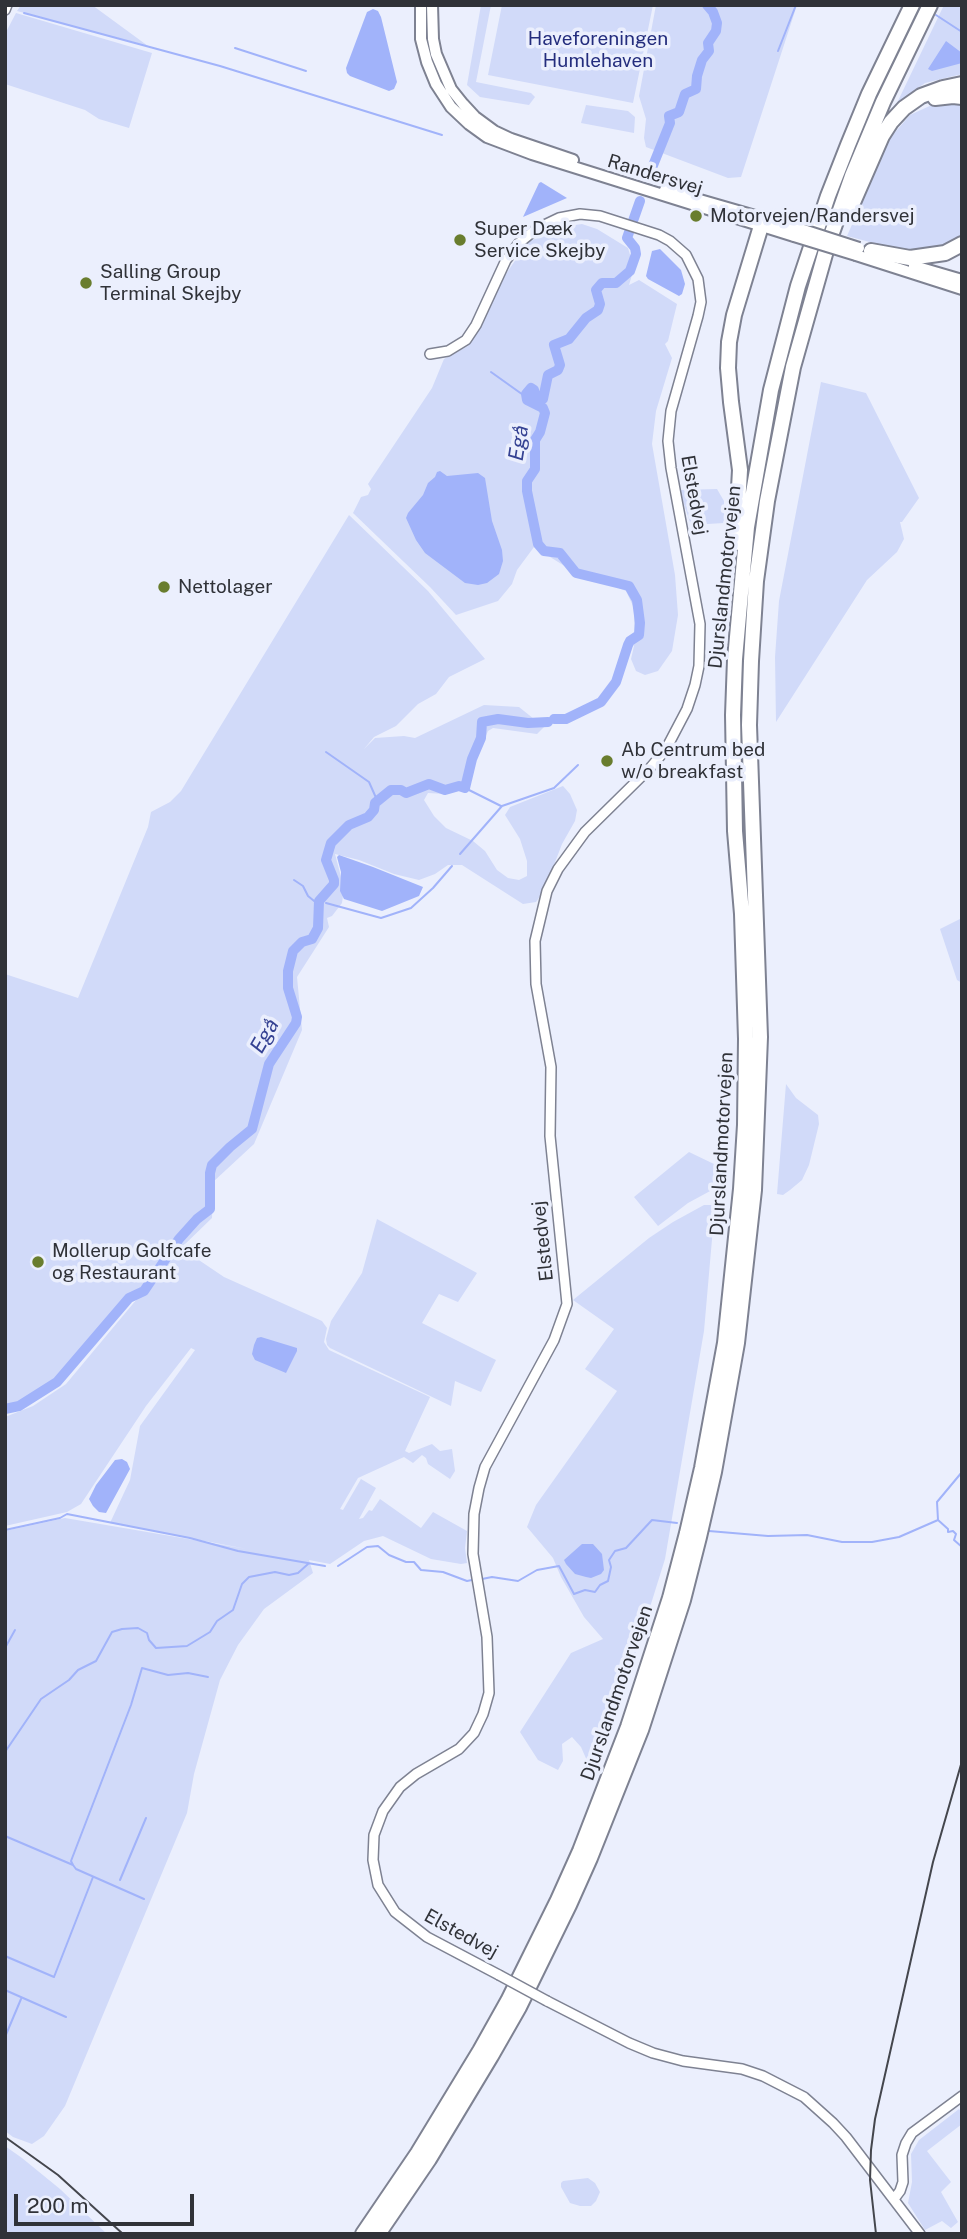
<!DOCTYPE html>
<html>
<head>
<meta charset="utf-8">
<style>
  body { margin:0 }
  #map { position:relative; width:967px; height:2239px; overflow:hidden; background:#ebeffd; font-family:"Public Sans",sans-serif }
  canvas { display:block }
  .frame { position:absolute; inset:0; border:7px solid #303238; pointer-events:none }
  .scale { position:absolute; left:14px; top:2194px; width:180px; height:32px; box-sizing:border-box; border:4px solid #303238; border-top:0; padding-left:9px; font-size:21px; line-height:24px; white-space:nowrap; color:#303238; -webkit-text-stroke:5px #ebeffd; paint-order:stroke }
</style>
</head>
<body>
<div id="map">
<canvas width="967" height="2239"></canvas>
<div class="frame"></div>
<div class="scale">200 m</div>
</div>
<script>
const ctx = document.querySelector('canvas').getContext('2d');
ctx.lineJoin = 'round';
function fillPath(path, color) { ctx.fillStyle = color; ctx.fill(path, 'evenodd'); }
const poly = rows => new Path2D(rows.map(r => 'M' + r).join(''));
function strokePath(path, color, width, dash) { ctx.strokeStyle = color; ctx.lineWidth = width; ctx.lineCap = dash ? 'butt' : 'round'; ctx.setLineDash(dash || []); ctx.stroke(path); }
function drawText(font, color, halo, rows, align = 'center') {
  ctx.font = font + ' "Public Sans",sans-serif'; ctx.lineWidth = 7; ctx.setLineDash([]); ctx.textBaseline = 'middle'; ctx.strokeStyle = halo; ctx.fillStyle = color; for (const [text, x, y, turn = 0] of rows) {
    ctx.save(); ctx.translate(x, y); ctx.rotate((+turn || 0) * Math.PI / 180); ctx.textAlign = isNaN(turn) ? turn : align; if (halo) ctx.strokeText(text, 0, 0); ctx.fillText(text, 0, 0); ctx.restore();
  }
}
fillPath(poly([
  [21,5,92,5,148,46,17,11],
  [481,5,491,5,476,82,531,93,535,97,529,105,480,97,467,85],
  [502,5,653,5,633,103,488,75],
  [656,5,797,5,741,177,728,178,646,147,644,138,646,119,639,96],
  [944,5,962,5,962,74,925,83,897,103],
  [16,13,152,53,129,128,99,119,85,110,5,84,5,34],
  [956,103,962,106,962,235,950,243,927,251,900,250,847,236,890,138,910,115,934,104],
  [586,105,628,111,635,117,634,133,581,123],
  [582,224,597,229,628,248,634,268,629,285,639,280,677,304,668,341,665,344,672,358,656,411,652,444,675,575,678,615,672,651,658,671,645,675,636,671,631,659,634,646,634,608,626,591,608,584,587,580,534,547,517,570,512,584,498,601,456,615,430,587,353,513,361,497,368,495,371,489,368,484,432,388,444,359,468,346,484,318,501,281,528,242,562,227],
  [821,382,866,393,919,498,902,522,900,522,904,539,897,552,867,580,776,722,775,657,779,601],
  [717,489,724,501,724,523,691,525,679,490],
  [349,515,428,591,485,659,449,677,436,694,418,704,396,726,374,737,364,749,375,738,404,736,415,738,484,705,519,707,544,727,537,734,493,728,488,731,469,775,460,790,445,794,428,793,424,800,434,816,446,828,473,841,485,851,497,870,508,878,519,880,527,876,527,861,520,839,505,815,510,807,563,786,570,794,577,810,575,821,562,844,544,891,536,902,523,904,462,865,448,865,435,874,419,880,394,874,359,860,335,854,344,888,342,903,332,916,327,918,329,927,297,977,302,1030,254,1144,213,1182,212,1218,181,1248,224,1277,322,1321,327,1328,324,1342,329,1350,430,1397,405,1451,409,1453,432,1444,440,1451,452,1449,455,1471,450,1479,428,1464,426,1458,422,1455,413,1463,404,1457,358,1478,340,1509,343,1510,361,1479,376,1488,359,1519,363,1518,369,1510,372,1511,380,1499,421,1528,433,1512,467,1531,465,1548,467,1563,461,1564,431,1559,383,1536,364,1541,330,1564,309,1560,313,1573,264,1609,238,1645,220,1680,194,1774,187,1813,65,2106,44,2136,32,2144,13,2137,5,2131,5,1531,65,1518,247,1549,110,1523,130,1480,140,1426,195,1350,191,1348,146,1406,81,1504,67,1512,5,1526,5,1417,33,1406,66,1384,142,1293,129,1298,57,1382,19,1406,5,1409,5,974,78,998,148,827,151,812,170,802,181,791],
  [962,918,962,983,957,980,940,929],
  [786,1084,796,1098,818,1115,819,1124,809,1165,802,1180,790,1190,783,1195,777,1194],
  [689,1152,714,1164,717,1169,712,1190,688,1203,658,1226,634,1197],
  [704,1205,715,1205,704,1331,665,1559,636,1652,623,1676,592,1772,581,1747,572,1737,562,1744,563,1761,558,1770,538,1760,520,1732,571,1653,603,1639,584,1617,561,1577,553,1558,527,1527,536,1505,617,1391,585,1369,614,1329,573,1300,649,1238,673,1222],
  [377,1219,477,1273,458,1302,439,1294,422,1323,496,1360,481,1392,455,1381,451,1406,330,1348,327,1345,326,1339,331,1321,362,1273],
  [959,2109,962,2113,962,2124,927,2151,951,2182,941,2192,958,2222,951,2228,942,2221,925,2230,908,2203,912,2182,911,2154,919,2140],
  [5,2146,22,2158,60,2189,107,2234,5,2234],
  [588,2178,595,2183,600,2192,596,2201,591,2206,580,2206,570,2203,561,2187,561,2183,563,2181]
]), '#d1daf9');
fillPath(poly([
  [373,9,378,11,381,17,397,82,394,89,389,91,350,76,347,73,346,68,367,12],
  [946,41,962,53,962,63,932,71,928,69],
  [541,182,567,198,523,217,539,183],
  [660,249,681,270,685,284,682,294,679,296,648,279,646,276,652,251],
  [440,471,447,476,478,473,485,478,492,521,502,550,503,561,499,574,487,583,478,585,465,583,425,553,416,540,406,518,408,513,423,495,428,483,435,477,437,472],
  [339,855,373,867,423,887,419,896,382,911,344,899,340,891,341,872,337,857],
  [261,1337,297,1348,297,1351,286,1373,255,1360,252,1354,254,1345,257,1338],
  [122,1459,127,1462,130,1469,106,1513,99,1512,93,1506,89,1499,96,1485,115,1460],
  [582,1544,593,1544,602,1554,604,1570,601,1574,591,1578,586,1577,575,1574,566,1564,564,1560]
]), '#a1b3fa');
strokePath(poly([
  [24,13,220,66,442,135],
  [936,15,962,32],
  [235,48,306,71],
  [778,51,796,5],
  [491,372,526,397],
  [326,752,369,782,377,800],
  [465,788,501,806],
  [460,854,502,806,554,788,578,765],
  [294,880,303,886,308,896,319,905],
  [326,903,381,918,411,908,433,888,452,866],
  [938,1520,937,1502,962,1472],
  [5,1530,60,1518,67,1514,190,1538,238,1551,325,1566],
  [709,1531,768,1536,807,1535,842,1542,872,1542,899,1537,938,1520,948,1529,948,1532,953,1531,956,1534,954,1540,962,1547],
  [338,1566,367,1547,378,1546,389,1555,406,1562,414,1562,421,1570,443,1572,467,1581,472,1580],
  [482,1579,492,1577,518,1581,537,1570,559,1566,574,1594,585,1590,595,1592,600,1585,608,1581,611,1567,609,1560,615,1551,626,1548,652,1520,677,1523],
  [5,1648,15,1630],
  [5,1752,41,1699,69,1680,78,1670,96,1661,112,1632,122,1629,138,1628,147,1633,149,1640,156,1648,187,1646,210,1632,217,1621,233,1610,242,1584,249,1577,275,1572,289,1575,298,1573,308,1564],
  [5,1836,73,1865,76,1869,144,1899],
  [73,1865,71,1861,131,1705,142,1668,168,1675,188,1673,208,1677],
  [120,1880,146,1818],
  [5,1956,54,1977,93,1877],
  [5,1990,66,2017],
  [5,2037,21,1999]
]), '#a1b3fa', 2);
strokePath(poly([
  [650,173,670,123,669,116,679,112,685,94,696,89,697,76,702,60,709,51,708,43,716,31,717,23,713,12,707,5],
  [554,719,566,719,601,702,616,682,628,645,630,641,639,635,640,623,637,600,629,586,576,573,560,553,544,551,538,544,527,491,527,481,535,469,535,440,540,432,545,413,543,408,527,400,526,394,531,388,534,390,536,398,543,399,548,375,558,370,560,365,554,345,569,339,586,318,598,310,600,304,596,290,602,283,616,283,630,271,636,254,635,248,627,238,640,201],
  [5,1409,19,1406,57,1382,129,1298,144,1291,179,1239,197,1219,210,1209,210,1173,212,1165,230,1147,252,1129,269,1064,296,1023,297,1017,288,988,288,971,293,951,302,942,312,939,318,928,319,901,334,884,334,880,326,860,331,843,349,825,368,817,374,810,375,803,391,790,401,790,406,793,429,784,445,790,459,786,465,788,472,759,481,738,482,722,498,719,528,723,548,722]
]), '#a1b3fa', 10);
const tertiary = poly([
  [5,10,7,5],
  [430,354,448,351,466,340,476,325,506,260,519,243,536,229,559,218,580,214,600,216,659,235,670,241,686,255,698,279,701,302,698,316,671,411,668,441,671,468,700,624,699,666,695,685,687,709,666,749,651,767,585,832,558,869,547,891,535,941,536,984,551,1067,550,1136,567,1304,554,1340,485,1467,479,1488,474,1514,473,1554,487,1637,489,1693,483,1714,474,1733,459,1749,416,1774,400,1787,383,1811,374,1835,373,1860,378,1885,395,1912,427,1937,499,1975],
  [547,2001,629,2043,653,2053,683,2061,742,2069,763,2076,804,2097,833,2123,846,2137,920,2234],
  [894,2199,900,2191,903,2182,902,2155,906,2143,912,2133,962,2096]
]);
const secondary = poly([
  [421,5,421,39,427,62,436,84,451,107,469,124,487,137,532,154,794,236],
  [432,5,433,39,436,54,451,89,463,104,475,117,494,131,511,139,573,160],
  [665,190,797,228],
  [856,255,962,289],
  [914,266,962,280]
]);
const motorway = poly([
  [935,98,953,96,962,97],
  [848,214,882,136,891,122,904,108,921,96,943,88,962,84],
  [871,251,910,258,945,253,962,244],
  [736,543,740,470,731,402,728,368,729,342,734,315,761,226],
  [363,2234,418,2153,480,2051,508,2001,558,1900,580,1851,628,1727,670,1598,687,1533,702,1468,725,1343,741,1189,745,1125,746,1039,742,914,735,831,733,715,735,659,747,527,771,390,798,286,828,196,848,145,869,94,912,5],
  [378,2234,429,2159,491,2056,519,2007,569,1905,590,1858,641,1730,683,1600,699,1537,714,1472,737,1343,754,1190,760,1037,749,725,751,661,756,581,767,501,793,367,827,247,852,176,883,102,930,5]
]);
strokePath(tertiary, '#7e8292', 12);
strokePath(secondary, '#7e8292', 14);
strokePath(motorway, '#7e8292', 18);
strokePath(tertiary, '#fff', 9);
strokePath(secondary, '#fff', 10);
strokePath(motorway, '#fff', 14);
strokePath(poly([
  [5,2137,58,2175,123,2234],
  [876,2234,870,2180,871,2150,875,2119,933,1862,962,1761]
]), '#44464d', 2);
const tertiaryBridge = poly([
  [499,1975,547,2001]
]);
const secondaryBridge = poly([
  [797,228,859,248],
  [794,236,856,255]
]);
strokePath(tertiaryBridge, '#7e8292', 12, []);
strokePath(secondaryBridge, '#7e8292', 14, []);
strokePath(tertiaryBridge, '#fff', 9);
strokePath(secondaryBridge, '#fff', 10);
for (const [x, y, r, color] of [
  [696,216,7,"#697d2e"],
  [460,240,7,"#697d2e"],
  [86,283,7,"#697d2e"],
  [164,587,7,"#697d2e"],
  [607,761,7,"#697d2e"],
  [38,1262,7,"#697d2e"]
]) { const dot = new Path2D(); dot.arc(x, y, r, 0, 2 * Math.PI); ctx.fillStyle = color; ctx.fill(dot); strokePath(dot, '#ebeffd', 2.5); }
drawText('19px', '#242d7d', '#ebeffd', [
  ["Haveforeningen",598,39],
  ["Humlehaven",598,61]
]);
drawText('19px', '#303238', '#ebeffd', [
  ["Randersvej",655,175,17],
  ["Elstedvej",694,495,80],
  ["Djurslandmotorvejen",725,577,-84],
  ["Djurslandmotorvejen",722,1144,-87],
  ["Elstedvej",543,1241,-96],
  ["Djurslandmotorvejen",617,1693,-71],
  ["Elstedvej",461,1934,29]
]);
drawText('19px', '#303238', '#ebeffd', [
  ["Motorvejen/Randersvej",710,216],
  ["Super Dæk",474,229],
  ["Service Skejby",474,251],
  ["Salling Group",100,272],
  ["Terminal Skejby",100,294],
  ["Nettolager",178,587],
  ["Ab Centrum bed",621,750],
  ["w/o breakfast",621,772],
  ["Mollerup Golfcafe",52,1251],
  ["og Restaurant",52,1273]
], 'left');
drawText('italic 21px', '#354293', '#ebeffd', [
  ["Egå",519,443,-81],
  ["Egå",265,1036,-60]
]);
</script>
</body>
</html>
